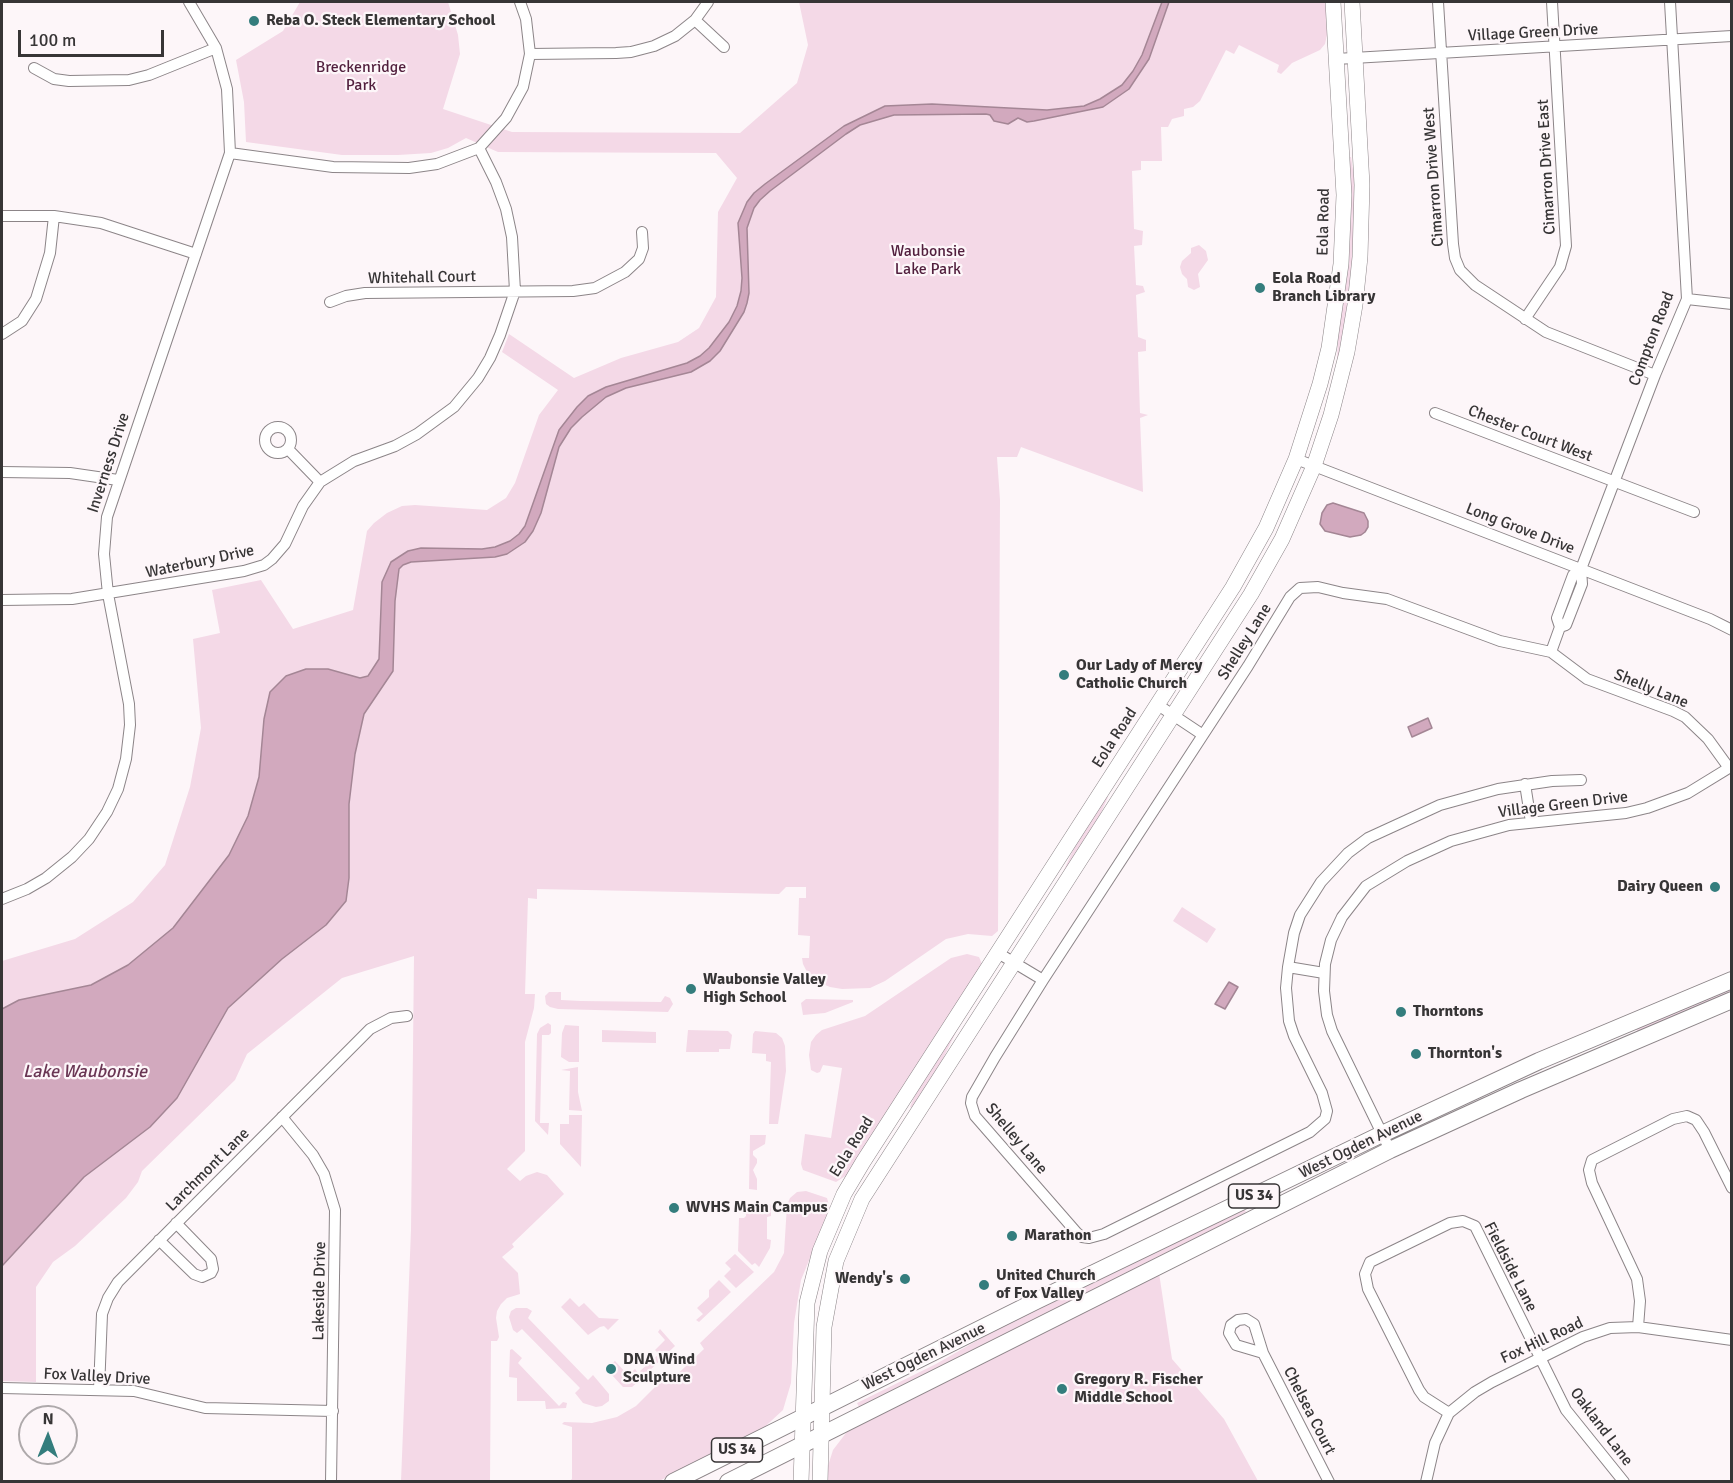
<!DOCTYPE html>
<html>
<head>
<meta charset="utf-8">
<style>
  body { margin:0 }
  #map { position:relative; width:1733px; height:1483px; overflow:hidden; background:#fdf6f9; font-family:Signika,sans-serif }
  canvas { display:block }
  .frame { position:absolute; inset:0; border:3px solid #373536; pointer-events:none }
  .north { position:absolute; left:18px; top:1405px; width:60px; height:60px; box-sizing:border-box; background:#fdf6f9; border:2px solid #aea9ab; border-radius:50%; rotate:1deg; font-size:16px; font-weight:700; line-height:24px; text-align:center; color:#373536 }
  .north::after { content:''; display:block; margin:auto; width:21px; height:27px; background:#347d7d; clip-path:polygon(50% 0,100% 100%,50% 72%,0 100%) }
  .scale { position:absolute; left:18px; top:30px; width:146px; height:27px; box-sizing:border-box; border:3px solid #373536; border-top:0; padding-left:8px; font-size:18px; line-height:21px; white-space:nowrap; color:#373536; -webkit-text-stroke:4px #fdf6f9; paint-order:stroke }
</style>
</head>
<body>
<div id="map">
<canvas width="1733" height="1483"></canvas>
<div class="frame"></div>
<div class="north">N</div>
<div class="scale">100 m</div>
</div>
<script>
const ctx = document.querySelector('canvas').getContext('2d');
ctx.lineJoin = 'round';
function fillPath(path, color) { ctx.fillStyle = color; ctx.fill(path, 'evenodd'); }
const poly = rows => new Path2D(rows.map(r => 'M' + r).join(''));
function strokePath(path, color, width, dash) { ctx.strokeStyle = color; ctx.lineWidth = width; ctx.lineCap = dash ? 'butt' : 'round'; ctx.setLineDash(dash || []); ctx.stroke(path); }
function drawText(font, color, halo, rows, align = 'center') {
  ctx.font = font + ' Signika,sans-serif'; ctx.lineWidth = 4.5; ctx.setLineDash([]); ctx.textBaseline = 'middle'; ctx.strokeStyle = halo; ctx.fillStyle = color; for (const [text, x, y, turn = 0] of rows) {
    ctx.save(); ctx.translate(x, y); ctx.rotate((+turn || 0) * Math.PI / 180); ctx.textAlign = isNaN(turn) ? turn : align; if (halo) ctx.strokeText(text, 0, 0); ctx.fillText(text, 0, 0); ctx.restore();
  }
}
fillPath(poly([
  [300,2,448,2,458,35,460,54,443,109,512,132,740,133,797,83,808,45,799,2,1326,2,1327,35,1325,44,1320,50,1292,63,1281,74,1277,72,1279,65,1239,45,1234,54,1226,50,1200,101,1193,107,1184,109,1184,116,1172,119,1168,127,1161,127,1162,161,1141,161,1141,170,1132,171,1134,229,1143,231,1142,245,1134,246,1136,285,1143,286,1145,292,1136,295,1138,337,1146,340,1146,351,1138,352,1140,413,1148,415,1140,418,1143,492,1021,447,1017,457,997,457,1000,500,998,931,992,936,968,934,946,939,885,981,870,988,842,989,830,987,818,982,807,972,803,964,802,958,809,958,810,936,798,935,799,898,806,898,806,887,786,887,779,894,537,889,537,899,528,898,525,994,535,994,534,1008,525,1042,525,1151,507,1169,520,1181,526,1176,537,1172,547,1175,564,1194,512,1244,514,1247,502,1257,518,1273,520,1294,507,1298,501,1304,497,1311,496,1318,499,1337,497,1341,491,1341,490,1481,401,1481,411,1230,414,956,342,978,247,1054,235,1080,142,1171,138,1182,126,1198,75,1246,53,1262,36,1287,36,1382,2,1381,2,961,75,939,133,902,165,865,190,787,201,728,193,639,220,633,212,590,261,580,293,629,353,610,367,531,374,523,387,513,402,506,415,505,487,510,506,498,515,483,539,415,558,390,502,352,509,334,574,378,621,358,678,342,699,328,716,297,718,212,737,178,716,153,498,152,466,138,448,148,431,153,398,155,342,155,246,142,244,102,236,60,283,31],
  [1348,157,1351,157,1355,182,1352,275,1339,360,1337,360,1338,338],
  [1199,245,1206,251,1208,260,1198,274,1200,287,1194,290,1188,287,1187,279,1182,274,1180,267,1182,261,1191,253,1191,248],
  [1106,796,1108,797,1100,815,1066,872,1064,870,1078,839],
  [1182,907,1216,929,1207,943,1173,921],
  [967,954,979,957,982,964,847,1175,836,1182,803,1170,801,1164,805,1134,831,1138,842,1068,823,1065,820,1072,817,1073,811,1070,809,1055,811,1042,816,1035,822,1030,865,1016,951,958],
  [1731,987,1731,993,1638,1032,1635,1027],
  [549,992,561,992,561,1000,581,1001,661,1002,665,996,670,998,673,1004,668,1012,558,1009,550,1007,546,1004,545,996],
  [806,999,853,1000,853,1002,825,1013,803,1015,801,1003],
  [548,1023,551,1025,551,1033,549,1035,542,1035,540,1123,549,1123,548,1135,535,1121,537,1034,540,1028],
  [565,1025,579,1026,579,1062,569,1062,561,1057,562,1033],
  [956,1028,958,1028,935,1075,913,1108,910,1107,916,1092],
  [602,1030,656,1032,656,1043,602,1042],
  [688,1030,728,1031,732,1035,730,1049,719,1049,719,1052,686,1052],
  [755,1031,776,1033,782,1038,785,1046,786,1071,778,1124,769,1124,771,1062,766,1061,766,1054,752,1053,753,1034],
  [578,1067,578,1092,582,1111,569,1110,570,1071,561,1070],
  [569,1115,582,1115,581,1167,560,1144,560,1124,569,1124],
  [750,1135,766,1135,765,1144,753,1151,753,1155,757,1159,757,1163,753,1170,757,1179,757,1190,749,1189],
  [806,1191,827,1198,830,1209,801,1280,794,1323,791,1383,783,1410,757,1434,659,1481,568,1482,572,1479,572,1427,562,1424,564,1422,592,1423,617,1417,636,1406,662,1380,667,1384,704,1349,700,1343,774,1272,784,1253,787,1205,790,1198,797,1192],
  [746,1204,770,1204,771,1206,771,1216,767,1217,767,1239,771,1240,770,1248,759,1267,755,1263,752,1265,738,1251,739,1218,744,1218,746,1216],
  [1244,1209,1246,1212,1212,1231,860,1409,857,1403,936,1364,1006,1324],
  [735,1254,754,1272,736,1288,724,1276,731,1269,725,1263],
  [1159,1273,1172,1359,1224,1419,1258,1481,826,1482,827,1469,833,1450,846,1433,859,1422],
  [719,1280,731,1292,699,1322,696,1320,703,1314,697,1308,709,1297,709,1290],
  [570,1298,579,1307,584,1303,599,1318,619,1319,608,1330,604,1326,600,1327,588,1335,561,1307],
  [516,1308,527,1308,532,1311,528,1318,588,1380,593,1375,609,1394,609,1401,602,1406,596,1407,583,1403,575,1393,580,1388,522,1329,517,1333,513,1330,509,1317,511,1311],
  [660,1329,675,1346,644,1376,640,1371,659,1354,655,1350,665,1340,658,1332],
  [512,1349,522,1358,518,1363,559,1406,563,1402,567,1403,566,1408,546,1409,545,1401,517,1401,517,1378,509,1377,510,1350],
  [615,1361,628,1375,635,1369,642,1378,632,1387,623,1387,611,1374,614,1369,611,1364]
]), '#f4d9e7');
const water = poly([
  [1162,2,1169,2,1149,59,1129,89,1103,107,1034,121,1027,122,1018,118,1008,124,994,121,990,115,986,114,894,115,860,125,846,134,770,191,760,200,754,208,747,228,749,293,747,303,744,312,720,351,710,361,691,372,626,388,606,397,582,417,571,428,559,447,541,513,533,531,525,542,507,554,495,557,411,562,403,565,399,569,395,601,393,671,364,714,355,754,349,804,349,878,346,901,326,925,282,959,228,1008,177,1098,150,1127,84,1177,2,1266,2,1009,19,1000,91,985,128,965,173,928,229,855,248,816,259,777,264,719,270,692,286,676,306,669,328,669,360,678,368,676,379,659,382,582,391,562,408,551,421,548,482,549,495,547,510,541,519,534,525,526,559,430,577,407,588,396,606,387,687,363,700,356,709,348,729,322,737,306,741,291,742,278,738,223,747,202,754,193,765,184,844,126,885,106,932,104,1047,110,1084,106,1100,99,1122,85,1133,71,1142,55,1162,2],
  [1333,503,1364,513,1368,521,1368,527,1365,532,1361,535,1350,537,1325,531,1320,524,1322,513,1327,505,1333,503],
  [1428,718,1432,728,1412,737,1408,727,1428,718],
  [1229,982,1238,987,1225,1009,1215,1004,1229,982]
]);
fillPath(water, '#d2a9be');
strokePath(water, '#a48695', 1.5);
const street = poly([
  [1438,2,1453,244,1455,258,1460,270,1475,285,1546,332,1655,375],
  [695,20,724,47],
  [530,54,616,53,631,52,654,46,675,36,695,20,708,2],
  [1336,59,1732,36],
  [34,68,54,79,69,81,129,80,149,75,216,48],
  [230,153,333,167,409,168,437,164,479,148,506,118,523,87,530,54,526,19,520,2],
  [2,216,54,216,101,223,196,254],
  [1687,299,1732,304],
  [330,302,346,296,365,293,573,291,595,288,625,272,639,259,643,248,642,232],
  [1525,319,1560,267,1566,246,1552,2],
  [2,334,22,321,36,299,50,253,54,216],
  [1435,413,1694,512],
  '265 440a13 13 0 1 1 26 0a13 13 0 1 1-26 0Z',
  [288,449,320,482],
  [1296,459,1710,619,1732,630],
  [2,472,70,473,118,480],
  [2,600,72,599,244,571,264,565,272,559,285,544,303,506,320,482,354,461,395,446,417,434,454,407,478,378,490,358,500,335,515,291,512,237,506,209,496,182,479,148],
  [1560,627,1566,625,1582,584,1581,569],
  [1551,652,1560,627,1557,618,1573,575,1581,569,1655,375,1687,299,1670,2],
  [1158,705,1203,735],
  [1581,780,1552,781,1498,789,1440,805,1368,838,1348,853,1321,882,1300,915,1294,933,1288,967,1286,988,1289,1021,1294,1036,1322,1093,1327,1111,1325,1119,1310,1132,1104,1234,1089,1238,1082,1237,1077,1233,975,1116,971,1103,972,1097,995,1057,1043,980,1248,666,1290,597,1300,588,1318,587,1343,593,1387,599,1500,641,1551,652,1587,679,1673,711,1685,717,1708,739,1729,768],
  [1525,784,1531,822],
  [2,899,27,889,46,878,72,857,89,839,107,812,118,789,126,759,130,725,129,704,108,594,104,554,107,517,230,153,227,89,216,48,189,2],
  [998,953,1043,980],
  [1288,967,1324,973],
  [282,1117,313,1155,324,1174,335,1210,331,1482],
  [1390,1150,1332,1031,1327,1015,1324,991,1325,964,1331,940,1342,917,1366,886,1407,861,1451,841,1509,825,1626,813,1647,808,1688,793,1732,766],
  [159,1240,194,1274,202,1277,211,1273,213,1269,211,1259,176,1223],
  [1638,1327,1640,1301,1637,1279,1592,1183,1589,1170,1592,1160,1673,1119,1687,1116,1696,1120,1704,1132,1732,1188],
  [1263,1353,1236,1345,1229,1333,1231,1325,1238,1320,1246,1319,1254,1324,1263,1353,1329,1482],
  [2,1388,134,1391,205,1408,333,1411],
  [99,1390,102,1314,108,1298,118,1282,370,1029,391,1018,407,1016],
  [1449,1413,1424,1397,1419,1390,1368,1289,1365,1274,1370,1262,1450,1223,1463,1221,1475,1226,1566,1410,1624,1482],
  [1426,1482,1435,1443,1449,1413,1475,1392,1492,1382,1583,1337,1610,1328,1638,1327,1732,1340]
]);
const secondary = poly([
  [801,1482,807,1303,820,1251,844,1194,863,1162,1233,587,1266,528,1296,459,1320,384,1329,348,1341,264,1344,195,1333,2],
  [820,1482,824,1327,836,1261,862,1199,1251,594,1282,539,1314,466,1331,415,1347,352,1355,305,1360,257,1362,185,1352,2]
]);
const primary = poly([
  [673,1482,1036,1301,1382,1134,1539,1061,1732,980],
  [728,1482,1390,1150,1521,1090,1732,1000]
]);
strokePath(street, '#8c8588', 12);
strokePath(secondary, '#8c8588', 16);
strokePath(primary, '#8c8588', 18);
strokePath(street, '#fff', 10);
strokePath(secondary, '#fff', 15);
strokePath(primary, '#fff', 16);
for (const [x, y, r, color] of [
  [254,21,6,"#347d7d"],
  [1260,288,6,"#347d7d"],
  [1064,675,6,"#347d7d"],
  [1715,887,6,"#347d7d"],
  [691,989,6,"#347d7d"],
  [1401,1012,6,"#347d7d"],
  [1416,1054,6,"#347d7d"],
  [674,1208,6,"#347d7d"],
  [1012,1236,6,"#347d7d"],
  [905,1279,6,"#347d7d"],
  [984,1285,6,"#347d7d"],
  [611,1369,6,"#347d7d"],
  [1062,1389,6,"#347d7d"]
]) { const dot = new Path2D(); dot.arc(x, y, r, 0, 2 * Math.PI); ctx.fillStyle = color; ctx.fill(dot); strokePath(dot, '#fdf6f9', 2); }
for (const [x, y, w] of [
  [1254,1196,51],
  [737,1450,51]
]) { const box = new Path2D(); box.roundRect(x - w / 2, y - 12, w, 24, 4.5); ctx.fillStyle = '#fdf6f9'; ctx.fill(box); strokePath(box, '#373536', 1.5); }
drawText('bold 15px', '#373536', null, [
  ["US 34",1254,1196],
  ["US 34",737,1450]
]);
drawText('bold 16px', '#373536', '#fdf6f9', [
  ["Reba O. Steck Elementary School",266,21],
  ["Eola Road",1272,279],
  ["Branch Library",1272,297],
  ["Our Lady of Mercy",1076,666],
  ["Catholic Church",1076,684],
  ["Dairy Queen",1703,887,"right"],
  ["Waubonsie Valley",703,980],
  ["High School",703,998],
  ["Thorntons",1413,1012],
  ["Thornton's",1428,1054],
  ["WVHS Main Campus",686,1208],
  ["Marathon",1024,1236],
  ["United Church",996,1276],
  ["of Fox Valley",996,1294],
  ["Wendy's",893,1279,"right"],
  ["DNA Wind",623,1360],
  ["Sculpture",623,1378],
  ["Gregory R. Fischer",1074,1380],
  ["Middle School",1074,1398]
], 'left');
drawText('16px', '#373536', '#fdf6f9', [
  ["Village Green Drive",1533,33,-3],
  ["Cimarron Drive East",1547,167,-93],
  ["Cimarron Drive West",1434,177,-94],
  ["Eola Road",1324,222,-89],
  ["Whitehall Court",422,278,-1],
  ["Compton Road",1652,339,-69],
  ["Chester Court West",1530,434,21],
  ["Inverness Drive",109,463,-72],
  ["Long Grove Drive",1520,529,21],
  ["Waterbury Drive",200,562,-12],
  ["Shelley Lane",1245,642,-58],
  ["Shelly Lane",1651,689,22],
  ["Eola Road",1115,738,-57],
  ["Village Green Drive",1563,805,-7],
  ["Shelley Lane",1016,1139,50],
  ["West Ogden Avenue",1361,1145,-26],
  ["Eola Road",852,1147,-58],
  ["Larchmont Lane",208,1170,-45],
  ["Fieldside Lane",1510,1267,63],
  ["Lakeside Drive",320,1291,-89],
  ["Fox Hill Road",1542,1341,-25],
  ["West Ogden Avenue",924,1357,-26],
  ["Fox Valley Drive",97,1377,3],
  ["Chelsea Court",1309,1411,63],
  ["Oakland Lane",1601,1427,53]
]);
drawText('16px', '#511f3d', '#fdf6f9', [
  ["Breckenridge",361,68],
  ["Park",361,86],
  ["Waubonsie",928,252],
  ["Lake Park",928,270]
]);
drawText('italic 18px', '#6a3654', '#fdf6f9', [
  ["Lake Waubonsie",85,1072]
]);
</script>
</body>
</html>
